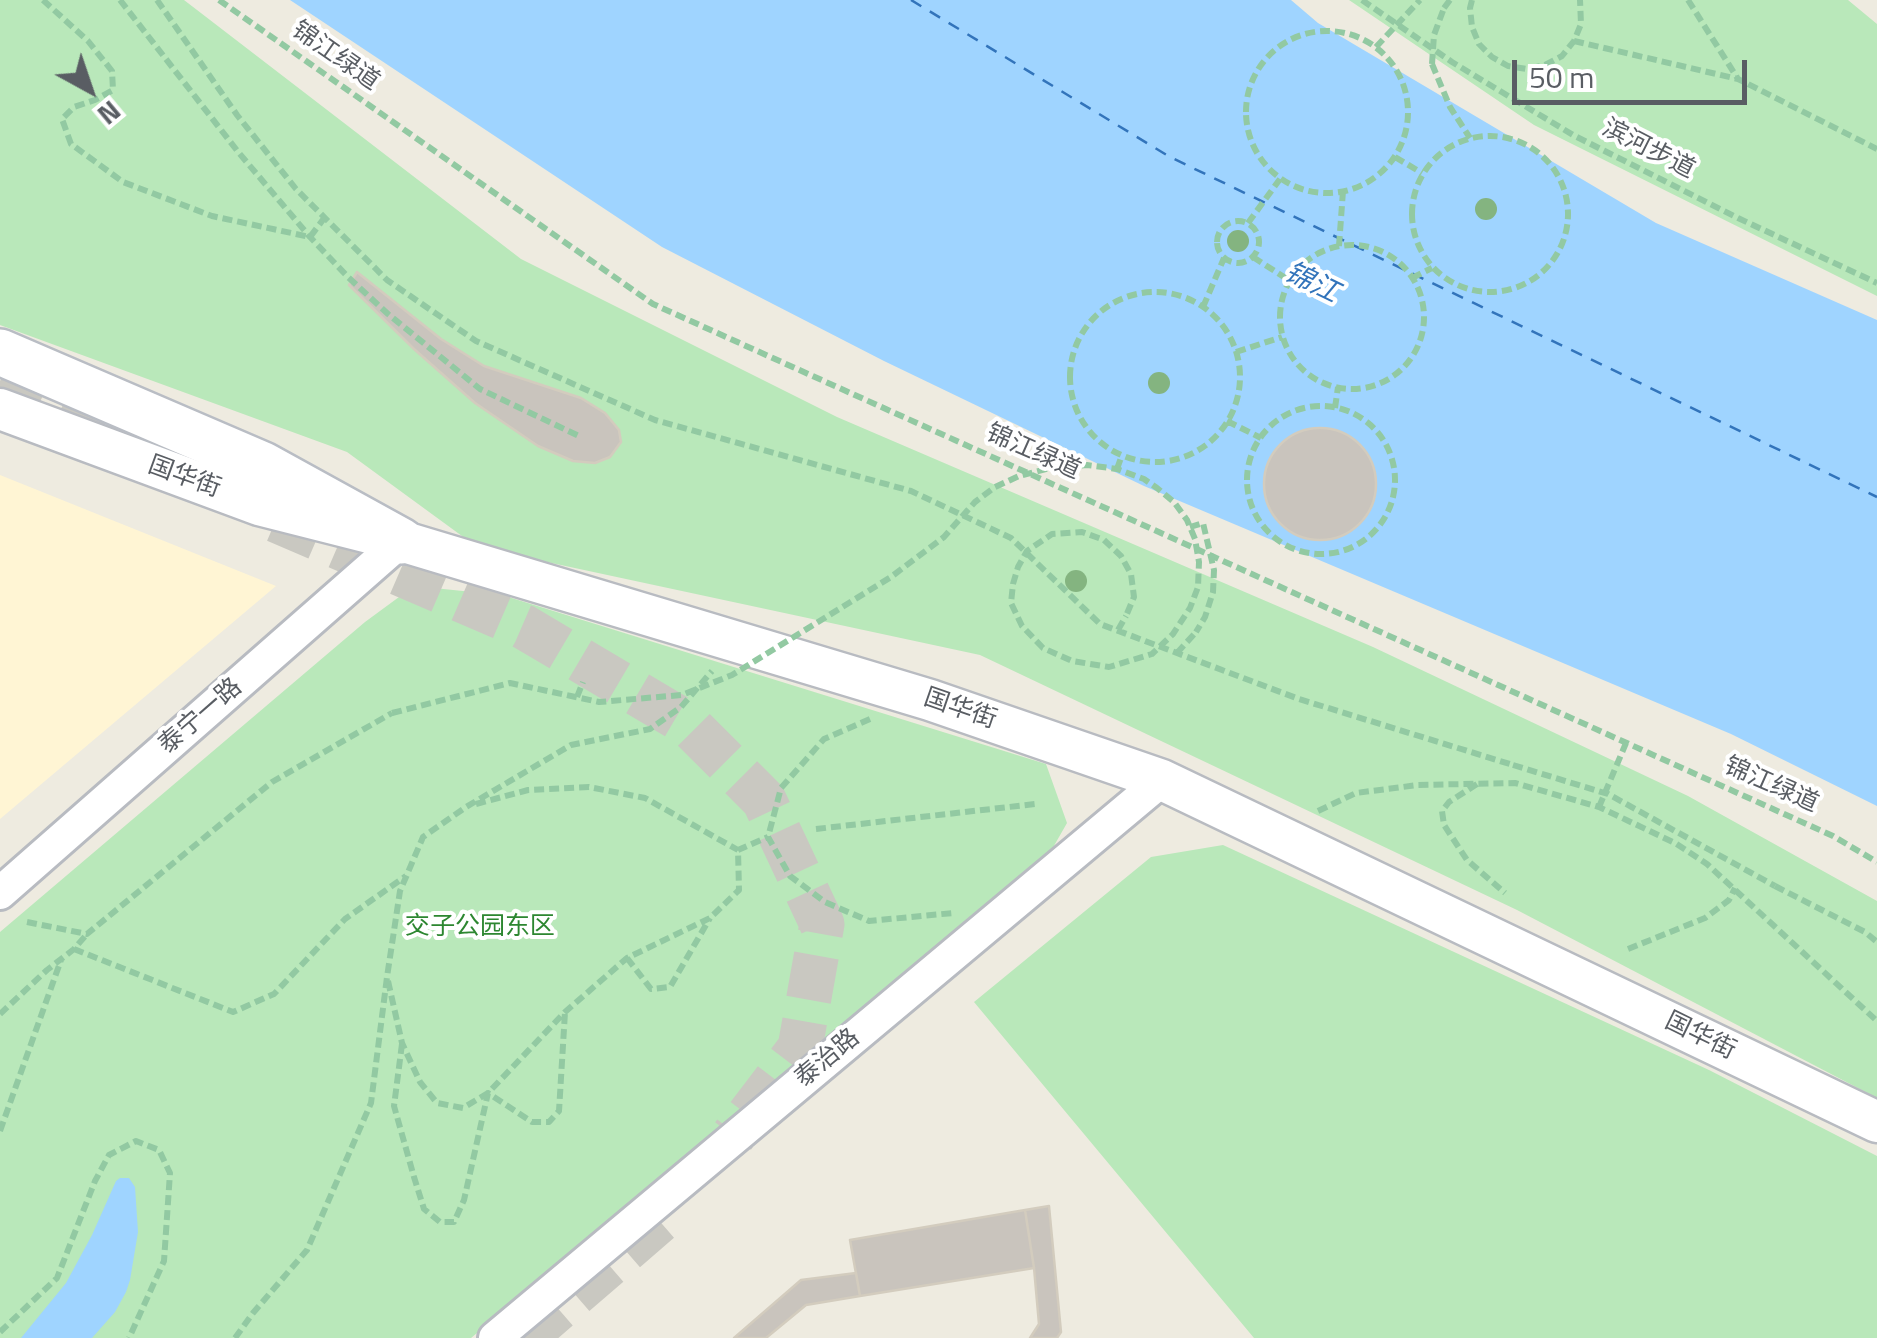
<!DOCTYPE html>
<html>
<head>
<meta charset="utf-8">
<style>
  body { margin:0 }
  #map { position:relative; width:1877px; height:1338px; overflow:hidden; background:#eeebe0; font-family:"Titillium Web",sans-serif }
  canvas { display:block }
  .north { position:absolute; left:40px; top:40px; width:100px; height:100px; -webkit-text-stroke:8px #fff; paint-order:stroke; rotate:140deg; font-size:28px; font-weight:700; line-height:40px; text-align:center; color:#595d63 }
  .north::after { content:''; display:block; margin:auto; width:35px; height:45px; background:#595d63; clip-path:polygon(50% 0,100% 100%,50% 72%,0 100%) }
  .scale { position:absolute; left:1512px; top:60px; width:235px; height:45px; box-sizing:border-box; border:5px solid #595d63; border-top:0; padding-left:12px; font-size:30px; line-height:35px; white-space:nowrap; color:#595d63; -webkit-text-stroke:8px #fff; paint-order:stroke }
</style>
</head>
<body>
<div id="map">
<canvas width="1877" height="1338"></canvas>
<div class="north">N</div>
<div class="scale">50 m</div>
</div>
<script>
const ctx = document.querySelector('canvas').getContext('2d');
ctx.lineJoin = 'round';
function fillPath(path, color) { ctx.fillStyle = color; ctx.fill(path, 'evenodd'); }
const poly = rows => new Path2D(rows.map(r => 'M' + r).join(''));
function strokePath(path, color, width, dash) { ctx.strokeStyle = color; ctx.lineWidth = width; ctx.lineCap = dash ? 'butt' : 'round'; ctx.setLineDash(dash || []); ctx.stroke(path); }
function drawText(font, color, halo, rows, align = 'center') {
  ctx.font = font + ' "Titillium Web","Noto Sans SC",sans-serif'; ctx.lineWidth = 8; ctx.setLineDash([]); ctx.textBaseline = 'middle'; ctx.strokeStyle = halo; ctx.fillStyle = color; for (const [text, x, y, turn = 0] of rows) {
    ctx.save(); ctx.translate(x, y); ctx.rotate((+turn || 0) * Math.PI / 180); ctx.textAlign = isNaN(turn) ? turn : align; if (halo) ctx.strokeText(text, 0, 0); ctx.fillText(text, 0, 0); ctx.restore();
  }
}
fillPath(poly([
  [0,475,276,586,0,819]
]), '#fff5d4');
fillPath(poly([
  [0,0,184,0,521,259,837,417,1373,647,1688,796,1877,901,1877,1098,1517,910,980,655,477,547,347,452,0,325],
  [1349,0,1848,0,1877,24,1877,296,1534,125],
  [414,586,502,595,1046,764,1067,823,1051,851,471,1338,0,1338,0,932,365,622],
  [1223,845,1709,1070,1877,1156,1877,1338,1254,1338,974,1002,1151,857]
]), '#b9e8ba');
fillPath(poly([
  [290,0,1291,0,1318,23,1656,223,1877,320,1877,806,1731,734,1144,486,884,361,662,247],
  [120,1178,129,1178,135,1187,138,1232,130,1280,126,1292,115,1312,92,1338,21,1338,66,1283,92,1235,116,1181]
]), '#9fd4ff');
strokePath(poly([
  [911,0,1170,157,1877,497]
]), '#3274bb', 2.5, [12, 10]);
const building = poly([
  [357,272,441,339,484,366,581,398,605,413,619,430,621,442,610,457,595,463,573,461,538,446,475,403,414,349,349,285,357,272],
  '1264 484a56 56 0 1 1 112 0a56 56 0 1 1-112 0Z',
  [1049,1206,1061,1332,1057,1338,1030,1338,1039,1324,1034,1268,1025,1210,1049,1206],
  [1025,1210,1034,1268,860,1296,850,1240,1025,1210],
  [856,1273,860,1296,806,1305,766,1338,734,1338,801,1280,856,1273]
]);
fillPath(building, '#c9c4bd');
strokePath(building, '#d3ccbe', 2.5);
strokePath(poly([
  [0,381,103,433],
  [276,520,524,627,687,723,764,800,822,924,800,1048,733,1136],
  [524,1338,674,1208]
]), '#c9c8c1', 45, [45, 22]);
const minor = poly([
  [0,893,401,541],
  [495,1338,1162,780]
]);
const tertiary = poly([
  [0,409,259,505,401,541,930,700,1162,780,1877,1122]
]);
const secondary = poly([
  [0,352,263,465,401,541]
]);
strokePath(minor, '#b8bbc1', 38);
strokePath(tertiary, '#b8bbc1', 45);
strokePath(secondary, '#b9bdc4', 50);
strokePath(poly([
  [43,0,88,41,112,71,113,90,95,100,74,107,62,119,71,144,123,182,212,216,310,237,325,217],
  [120,0,239,153,310,237,348,277,388,314,480,389,581,437],
  [157,0,237,115,296,189,387,280,476,341,655,420,911,491,1011,538,1100,624,1299,699,1513,765],
  [219,0,653,304,1833,836,1877,862],
  [1362,0,1452,62,1573,135,1738,218,1877,283],
  [1472,0,1470,8,1472,27,1479,44,1492,57,1508,66,1527,69,1545,65,1562,56,1574,41,1581,24,1580,0],
  [1688,0,1738,79,1877,149],
  [1444,8,1450,0],
  '1246 112a81 81 0 1 1 162 0a81 81 0 1 1-162 0Z',
  [1574,41,1738,79],
  [1432,64,1450,107,1470,138],
  '1412 214a78 78 0 1 1 156 0a78 78 0 1 1-156 0Z',
  [1395,157,1422,173],
  '1217 242a21 21 0 1 1 42 0a21 21 0 1 1-42 0Z',
  [1248,223,1280,179],
  '1280 317a72 72 0 1 1 144 0a72 72 0 1 1-144 0Z',
  [1339,246,1343,191],
  [1253,257,1290,281],
  [1412,278,1432,268],
  '1070 377a85 85 0 1 1 170 0a85 85 0 1 1-170 0Z',
  [1203,307,1224,258],
  [1236,352,1282,337],
  '1247 480a74 74 0 1 1 148 0a74 74 0 1 1-148 0Z',
  [1335,408,1338,387],
  [1227,421,1261,438],
  [1117,469,1122,455],
  [1118,630,1126,616],
  [1177,653,1196,632],
  [577,697,583,682],
  [870,719,824,739,781,788,768,837,790,876,825,902,869,921,953,913],
  [1477,784,1449,802,1442,811,1444,825,1467,860,1505,893],
  [476,804,528,790,589,787,645,798,738,850],
  [1599,807,1626,743],
  [1318,811,1356,793,1418,785,1515,783,1599,807,1675,843,1707,864,1877,1021],
  [816,829,1035,804],
  [1775,886,1865,932,1877,942],
  [27,922,87,934,272,782,392,713],
  [74,949,233,1012,274,994,345,919,406,876],
  [1628,949,1705,918,1729,900,1735,888],
  [627,958,651,989,670,987,710,918],
  [388,981,402,1043,420,1082,437,1103,463,1108,488,1093,565,1012,627,958,710,918,739,890,738,850,768,837],
  [0,1014,47,970,74,949,87,934],
  [402,1044,394,1106,414,1177,424,1209,440,1222,454,1222,464,1200,488,1093,532,1122,549,1122,559,1111,565,1012],
  [0,1131,61,960],
  [0,1332,57,1278,95,1181,109,1155,136,1141,159,1150,170,1173,164,1261,129,1338],
  [235,1338,253,1313,307,1250,371,1103,387,977,400,891,423,837,466,807,571,745,650,729,681,707,712,671]
]), '#92c9a2', 6, [10, 5]);
strokePath(minor, '#fff', 32);
strokePath(tertiary, '#fff', 40);
strokePath(secondary, '#fff', 45);
strokePath(poly([
  [1376,47,1420,0],
  [1432,64,1434,35,1444,8],
  [1190,527,1203,523,1214,570,1213,592,1205,617,1196,632],
  [392,713,510,683,599,702,682,695,732,675,891,577,944,537,975,502,995,487,1019,476,1050,468,1087,465,1117,469,1144,479,1157,488,1174,502,1187,520,1195,539,1199,562,1198,587,1190,608,1173,634,1152,654,1109,667,1072,661,1043,648,1022,626,1011,603,1013,584,1018,567,1027,551,1052,534,1082,532,1104,540,1121,556,1131,574,1134,597,1126,616],
  [1513,765,1608,794,1775,886]
]), '#92c9a2', 6, [10, 5]);
ctx.fillStyle = '#84b480';
for (const [x, y] of [
  [1486,209],
  [1238,241],
  [1159,383],
  [1076,581]
]) { ctx.beginPath(); ctx.arc(x, y, 11, 0, 2 * Math.PI); ctx.fill(); }
drawText('25px', '#595d63', '#fff', [
  ["锦江绿道",335,57,35],
  ["滨河步道",1648,150,27],
  ["锦江绿道",1033,453,24],
  ["国华街",184,478,20],
  ["国华街",960,710,19],
  ["泰宁一路",201,717,-41],
  ["锦江绿道",1771,786,24],
  ["国华街",1700,1037,26],
  ["泰治路",828,1059,-40]
]);
drawText('25px', '#2d8731', '#fff', [
  ["交子公园东区",480,928]
]);
drawText('italic 28px', '#3274bb', '#fff', [
  ["锦江",1311,284,26]
]);
</script>
</body>
</html>
